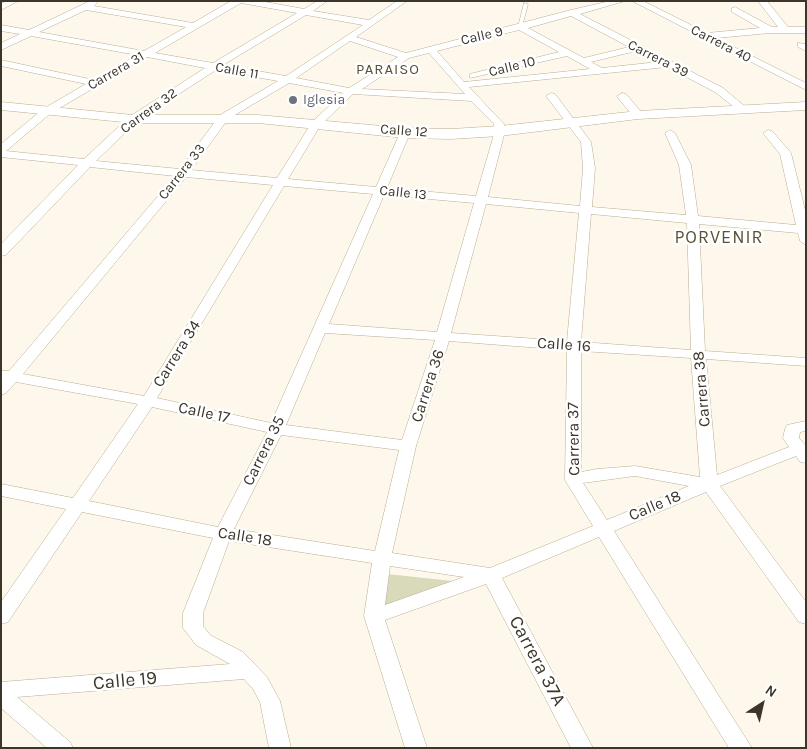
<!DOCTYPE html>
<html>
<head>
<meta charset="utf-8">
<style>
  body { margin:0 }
  #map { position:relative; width:807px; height:749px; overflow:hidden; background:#fef8ec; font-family:Karla,sans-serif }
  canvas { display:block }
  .frame { position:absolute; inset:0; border:2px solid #3c362a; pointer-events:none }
  .north { position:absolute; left:737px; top:679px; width:50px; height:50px; -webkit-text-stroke:4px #fff; paint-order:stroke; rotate:35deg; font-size:14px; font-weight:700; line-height:20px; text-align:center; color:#3c362a }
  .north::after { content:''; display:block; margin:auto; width:18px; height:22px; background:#3c362a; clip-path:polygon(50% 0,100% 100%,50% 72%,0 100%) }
</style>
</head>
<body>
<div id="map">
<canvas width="807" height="749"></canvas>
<div class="frame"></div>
<div class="north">N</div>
</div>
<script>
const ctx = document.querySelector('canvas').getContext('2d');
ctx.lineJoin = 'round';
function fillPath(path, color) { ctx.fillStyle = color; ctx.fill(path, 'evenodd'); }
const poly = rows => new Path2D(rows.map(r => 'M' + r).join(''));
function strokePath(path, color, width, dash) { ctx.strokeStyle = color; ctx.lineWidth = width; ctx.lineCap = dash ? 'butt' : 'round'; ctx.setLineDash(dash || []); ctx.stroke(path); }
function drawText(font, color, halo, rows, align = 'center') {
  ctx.font = font + ' Karla,sans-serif'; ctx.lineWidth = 5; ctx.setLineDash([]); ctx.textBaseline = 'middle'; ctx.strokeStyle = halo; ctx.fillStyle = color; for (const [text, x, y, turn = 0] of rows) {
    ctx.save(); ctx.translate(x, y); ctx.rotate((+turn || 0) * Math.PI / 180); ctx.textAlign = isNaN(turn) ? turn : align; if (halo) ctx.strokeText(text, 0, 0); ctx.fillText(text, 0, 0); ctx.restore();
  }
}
fillPath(poly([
  [387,574,452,581,383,606]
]), '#d8dab9');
const lane = poly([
  [524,3,528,4,522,27,520,28,518,27,524,3]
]);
const street = poly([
  [7,1,18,1,1,10,1,4,7,1],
  [90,1,96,1,97,3,94,6,193,23,231,1,260,1,304,9,317,1,327,1,313,11,369,20,397,1,407,1,356,37,406,53,571,10,610,1,625,1,580,14,723,88,748,109,743,112,739,111,715,92,667,67,469,87,504,124,505,131,488,197,580,206,583,168,581,142,546,96,551,93,555,94,591,142,595,168,592,207,686,215,679,165,665,133,670,130,675,133,691,165,698,216,796,225,780,154,763,133,768,130,772,131,791,153,806,214,806,245,800,241,798,233,699,224,705,351,806,358,806,366,706,359,717,475,789,447,783,438,785,429,787,425,806,421,806,431,800,432,799,438,806,446,806,463,800,462,796,456,720,486,806,602,806,624,799,622,706,492,614,531,752,748,729,748,599,537,502,578,593,748,571,748,486,584,385,620,427,748,405,748,364,616,372,563,229,541,203,613,203,626,210,635,243,652,267,677,280,701,291,748,269,748,260,702,253,689,244,679,17,697,70,742,73,748,47,748,1,708,1,682,230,664,196,645,183,628,183,613,213,538,82,512,8,622,1,624,1,602,66,509,1,496,1,484,73,498,138,404,16,382,6,393,1,395,1,371,9,371,175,176,90,167,6,255,1,256,1,244,78,165,1,157,1,144,43,109,86,84,1,66,1,60,94,80,137,55,31,36,1,50,1,43,20,34,1,31,1,25,29,30,90,1],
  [241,3,297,13,213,63,155,53,241,3],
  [86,10,186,27,144,51,39,32,86,10],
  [306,15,363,25,286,76,223,65,306,15],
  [571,16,629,47,584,58,528,28,571,16],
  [519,30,559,52,470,74,470,78,567,56,590,69,464,82,437,51,519,30],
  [350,41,398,57,349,88,296,78,350,41],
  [636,51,658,62,602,68,591,62,636,51],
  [429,53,465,94,362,89,409,58,429,53],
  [147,57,205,68,129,117,84,159,6,151,51,113,147,57],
  [216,70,278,81,220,115,180,169,96,161,137,121,216,70],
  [289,83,343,93,312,122,277,178,191,170,228,119,289,83],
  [353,94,471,101,494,124,495,131,476,196,387,188,410,133,405,130,400,133,376,187,288,179,320,126,353,94],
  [186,177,273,185,144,396,23,374,186,177],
  [284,186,373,194,271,423,157,398,284,186],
  [384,195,474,203,437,332,329,324,384,195],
  [486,204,579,213,567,341,451,333,486,204],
  [591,214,687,223,691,350,581,342,591,214],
  [325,333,435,340,402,440,286,425,325,333],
  [449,341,567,350,565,480,593,526,490,568,392,553,416,446,449,341],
  [581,351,691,358,700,477,635,466,597,469,581,472,581,351],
  [152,407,267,432,218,527,89,501,152,407],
  [281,435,399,450,375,551,234,529,281,435],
  [635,476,689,486,607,520,583,483,635,476],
  [390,566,464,577,385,605,390,566],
  [632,1,643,1,707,33,760,28,732,12,732,8,735,7,772,27,778,27,758,1,767,1,788,27,806,27,806,33,770,33,716,38,806,83,806,90,632,1],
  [798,43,806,44,806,51,798,47,798,43],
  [622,93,626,94,642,113,642,117,634,117,618,98,617,96,622,93]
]);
const secondary = poly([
  [1,102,133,115,258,115,405,128,451,129,500,126,638,111,806,102,806,110,638,119,500,136,451,139,405,138,258,123,133,123,1,110,1,102]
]);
strokePath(lane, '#baad90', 1);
strokePath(street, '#baad90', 1);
strokePath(secondary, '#baad90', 1);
fillPath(lane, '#fff');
fillPath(street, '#fff');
fillPath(secondary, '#fff');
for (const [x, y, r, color] of [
  [293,100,5,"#6b7280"]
]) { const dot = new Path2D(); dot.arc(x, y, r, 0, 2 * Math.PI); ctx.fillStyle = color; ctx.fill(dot); strokePath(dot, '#fff', 2); }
drawText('14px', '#3c362a', '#fff', [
  ["Calle 9",482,36,-13],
  ["Carrera 40",721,44,27],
  ["Carrera 39",658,59,27],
  ["Calle 10",512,67,-14],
  ["Carrera 31",116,71,-30],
  ["Calle 11",237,71,10],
  ["Carrera 32",149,111,-36],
  ["Calle 12",404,131,4],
  ["Carrera 33",182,172,-52],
  ["Calle 13",403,193,6]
]);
drawText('14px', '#5b616d', '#fff', [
  ["Iglesia",303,100]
], 'left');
ctx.letterSpacing = '1px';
drawText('15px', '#5c5036', '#fff', [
  ["PARAISO",388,70]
]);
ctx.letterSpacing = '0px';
drawText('16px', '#3c362a', '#fff', [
  ["Calle 16",564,345,4],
  ["Carrera 34",177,354,-58],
  ["Carrera 36",428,386,-72],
  ["Carrera 38",702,389,-95],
  ["Calle 17",204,413,12],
  ["Carrera 37",574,439,-91],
  ["Carrera 35",264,451,-64],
  ["Calle 18",655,506,-23],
  ["Calle 18",245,537,9]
]);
ctx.letterSpacing = '1px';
drawText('18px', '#5c5036', '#fff', [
  ["PORVENIR",719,238]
]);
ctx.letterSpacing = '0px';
drawText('19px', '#3c362a', '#fff', [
  ["Carrera 37A",537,661,62],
  ["Calle 19",125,681,-5]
]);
</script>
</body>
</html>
